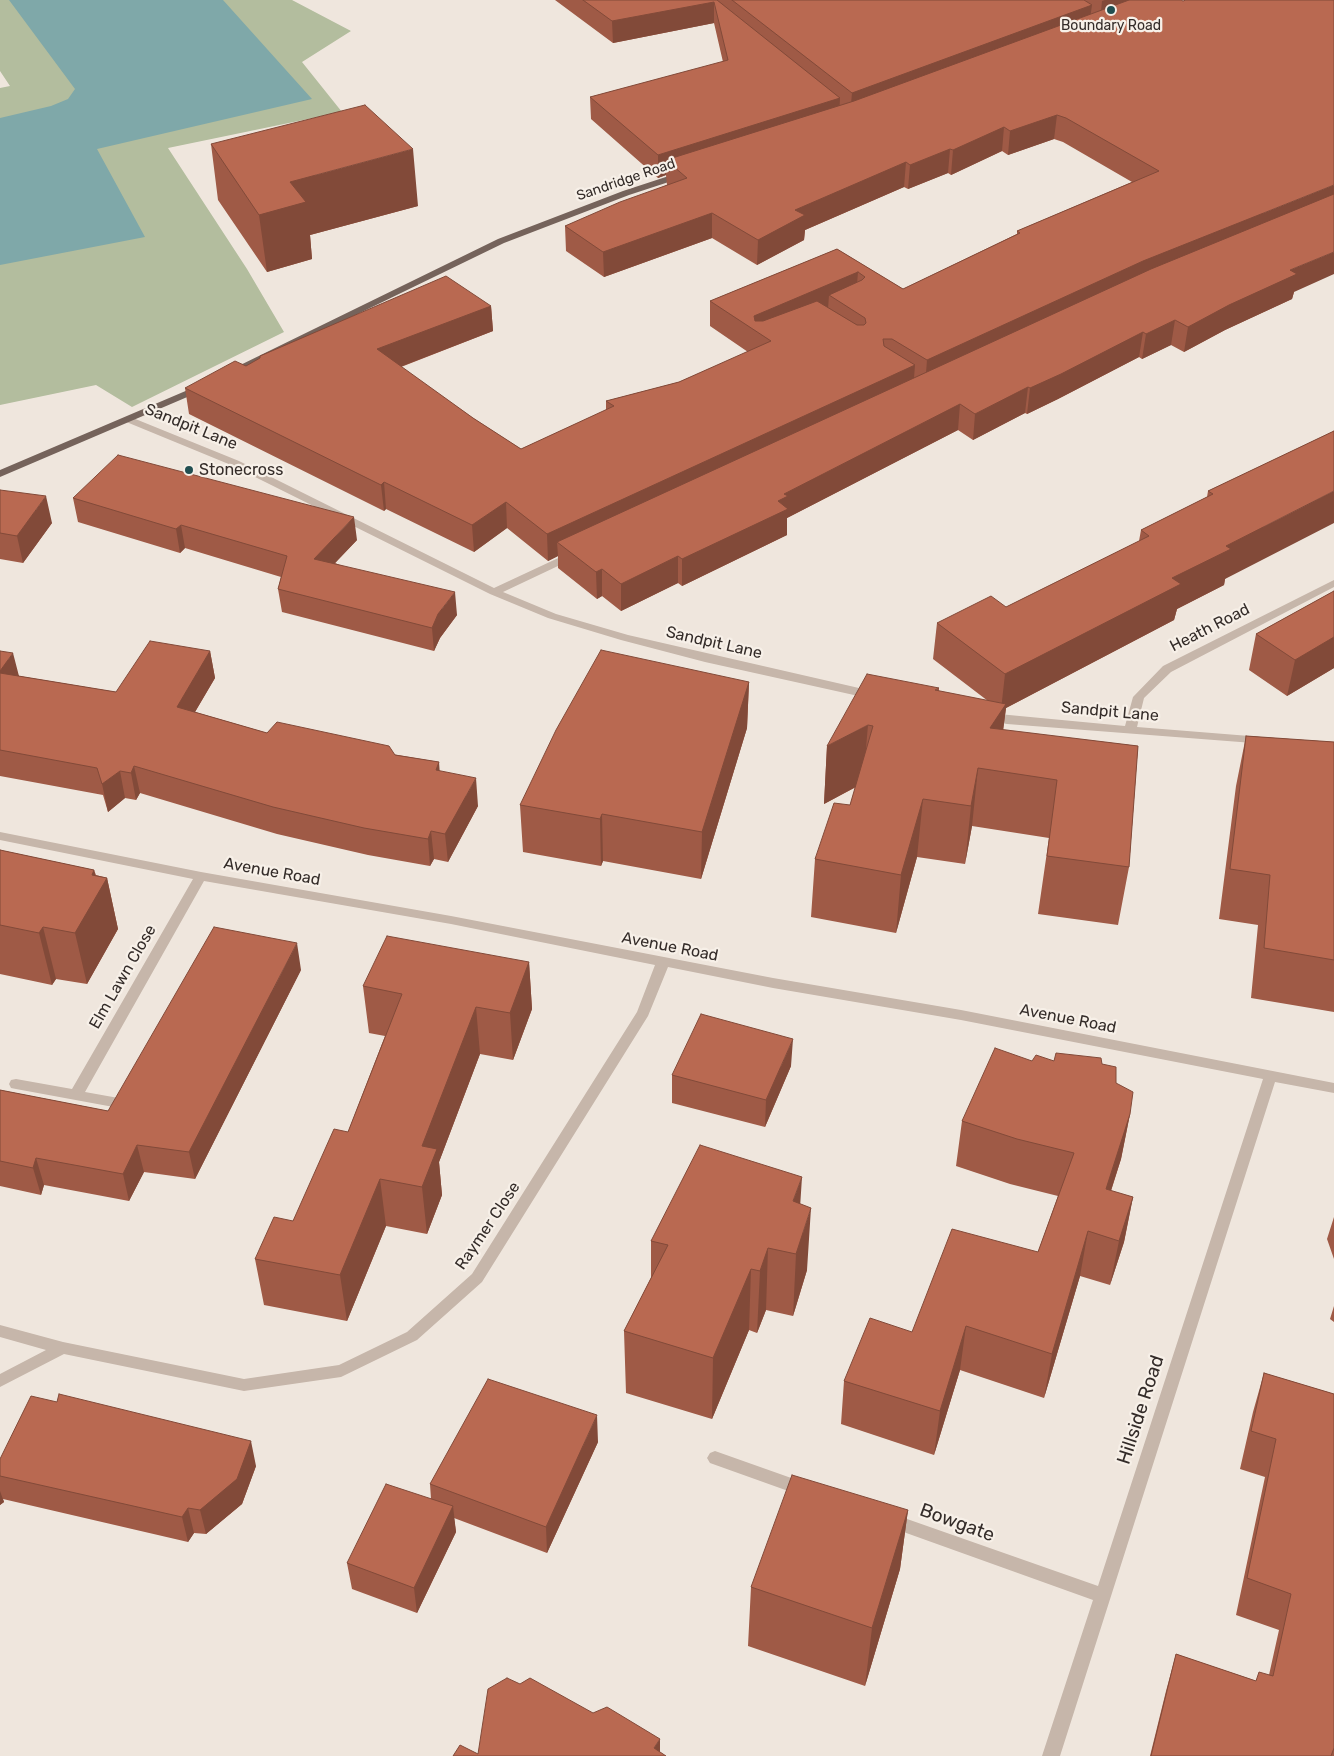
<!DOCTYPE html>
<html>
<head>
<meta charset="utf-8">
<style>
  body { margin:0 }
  canvas { display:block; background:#efe6dd }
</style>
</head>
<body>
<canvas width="1334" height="1756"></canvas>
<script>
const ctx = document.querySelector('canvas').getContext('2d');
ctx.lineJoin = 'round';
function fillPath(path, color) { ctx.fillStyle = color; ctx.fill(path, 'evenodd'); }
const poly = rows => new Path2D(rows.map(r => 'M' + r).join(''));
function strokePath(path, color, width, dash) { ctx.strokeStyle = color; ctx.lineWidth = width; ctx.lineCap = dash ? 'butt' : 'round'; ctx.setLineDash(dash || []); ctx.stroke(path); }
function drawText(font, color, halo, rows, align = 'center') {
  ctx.font = font + ' Rubik,sans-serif'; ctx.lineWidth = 4.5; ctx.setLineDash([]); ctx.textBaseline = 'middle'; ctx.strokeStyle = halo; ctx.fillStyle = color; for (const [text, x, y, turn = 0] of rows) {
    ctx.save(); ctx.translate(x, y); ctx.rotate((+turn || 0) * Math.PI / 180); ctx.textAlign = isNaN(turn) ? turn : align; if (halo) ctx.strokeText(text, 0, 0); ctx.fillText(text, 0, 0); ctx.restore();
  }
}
fillPath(poly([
  [0,0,292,0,351,31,302,62,342,112,168,148,247,269,284,332,132,407,96,385,0,405,0,88,10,86,0,71]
]), '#b3bd9e');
fillPath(poly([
  [9,0,223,0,312,99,97,149,145,237,0,265,0,118,51,106,68,99,75,89]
]), '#7fa8a9');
fillPath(poly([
  [128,416,239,461,494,588,569,553,577,553,578,555,577,557,503,592,556,614,628,635,872,691,878,695,872,699,705,662,621,640,548,618,490,594,231,465,124,421,123,419,128,416],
  [1334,580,1334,587,1171,672,1144,698,1137,727,1262,737,1266,738,1268,741,1266,744,1007,724,984,720,982,717,988,713,1125,726,1133,697,1163,666,1334,580],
  [0,832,201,872,451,916,773,978,961,1010,1334,1083,1334,1093,1275,1082,1060,1756,1042,1756,1093,1600,884,1525,882,1520,884,1515,890,1513,1098,1586,1263,1079,961,1020,773,988,668,967,648,1016,482,1282,417,1340,341,1377,244,1391,64,1354,0,1387,0,1374,46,1350,0,1337,0,1325,63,1342,244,1379,339,1365,407,1332,472,1274,637,1012,655,965,451,924,204,881,85,1092,124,1099,126,1103,124,1107,119,1108,16,1089,11,1088,9,1084,11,1080,16,1079,72,1089,193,879,0,840,0,832],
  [715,1451,811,1485,813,1490,811,1495,805,1497,710,1463,707,1458,710,1453,715,1451]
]), '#c6b6aa');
fillPath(poly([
  [681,172,684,173,684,177,629,195,504,243,232,375,226,375,224,373,498,239,623,191,681,172],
  [202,384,206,385,206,389,0,477,0,470,202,384]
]), '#75635b');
fillPath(poly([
  [555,0,1181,0,1294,292,1292,299,1225,330,1184,352,1171,345,1142,359,1139,357,1058,399,1027,414,1025,413,973,440,958,430,787,518,787,535,682,586,678,583,621,611,602,596,597,599,558,568,558,556,548,561,507,528,474,552,386,509,384,511,189,414,185,388,246,366,260,359,260,356,491,306,493,331,401,367,473,418,521,449,606,410,606,401,679,382,748,352,710,326,710,301,837,249,903,289,1017,234,1017,231,1132,182,1063,142,1054,139,1008,155,1002,151,951,175,948,173,908,189,904,187,805,230,804,240,757,265,712,238,604,277,566,251,565,226,667,185,666,175,658,178,591,119,590,97,723,62,714,23,613,43],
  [211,144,418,206,310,235,312,259,267,272,218,200],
  [1334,431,1225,579,1224,585,1177,609,1174,620,1006,708,1003,730,1138,746,1129,867,1118,925,1038,914,1049,838,972,826,965,864,917,857,896,933,811,917,815,859,850,805,856,787,824,804,827,746,939,688,939,691,988,701,933,659,937,623,1006,607,1139,541,1141,530,1207,497,1208,491],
  [0,490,52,523,23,563,0,559],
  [73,498,357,540,335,563,457,615,440,638,434,651,282,612,278,589,281,577,185,548,180,553,78,522],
  [1334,591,1334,668,1287,696,1249,670,1256,634],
  [0,651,19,676,116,692,210,651,215,678,195,712,267,733,439,762,439,771,478,806,448,862,434,859,430,866,368,855,277,834,140,793,136,800,125,798,108,812,103,795,0,776],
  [749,682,747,728,701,879,603,861,601,866,523,852,520,805],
  [1246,736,1334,742,1334,1012,1251,998,1258,925,1219,919,1236,786],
  [0,850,94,870,96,875,107,878,118,929,87,984,56,979,52,985,0,974],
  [529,962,532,1009,513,1060,480,1054,439,1162,442,1195,427,1234,386,1226,347,1321,264,1305,255,1259,293,1221,348,1132,385,1036,369,1033,363,986],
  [301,970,195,1179,144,1172,129,1201,44,1185,41,1195,0,1186,0,1090,108,1111],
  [1032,1061,1054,1061,1102,1064,1116,1083,1130,1114,1121,1159,1111,1191,1133,1197,1124,1242,1110,1285,1080,1276,1044,1398,960,1370,934,1455,841,1424,844,1381,912,1332,1038,1252,1058,1196,1010,1184,956,1166,962,1121],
  [791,1066,765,1127,672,1103,672,1075],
  [800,1204,807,1270,793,1316,766,1310,757,1333,749,1330,712,1419,626,1393,624,1331,651,1278,651,1241],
  [1334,1217,1334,1259,1327,1239],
  [1334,1306,1334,1322,1330,1319],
  [1264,1373,1334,1394,1334,1756,1150,1756,1166,1691,1176,1654,1256,1681,1269,1675,1279,1630,1236,1615,1265,1477,1240,1469,1253,1412],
  [598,1442,547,1553,454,1518,456,1532,417,1613,352,1589,347,1563,431,1499,430,1484],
  [0,1459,256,1466,242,1504,206,1534,194,1533,188,1542,3,1499,4,1502,0,1505],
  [908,1510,900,1569,865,1686,748,1646,751,1587]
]), '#9f5a46');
fillPath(poly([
  [1105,0,1150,0,1100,22,1102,1],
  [714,2,714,23,613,43,612,21],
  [1092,5,1089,26,850,115,852,93],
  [840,98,839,119,666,160,666,175,658,178,658,155],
  [1057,115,1054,139,1008,155,1010,131],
  [1004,127,1002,151,951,175,953,150],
  [413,149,418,206,310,235,312,259,267,272,259,215,290,182],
  [950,149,948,173,908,189,910,165],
  [906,162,904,187,805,230,804,240,757,265,758,240,795,210],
  [1334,185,1334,208,925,386,927,360,1143,261],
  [712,213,712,238,604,277,603,252],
  [1334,252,1334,274,1294,292,1292,299,1225,330,1184,352,1188,327,1290,270],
  [858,272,856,297,829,295,828,309,754,330,754,316],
  [491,306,493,331,379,375,377,349],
  [1175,320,1171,345,1142,359,1146,334],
  [1143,332,1139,357,1058,399,1027,414,1030,388],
  [915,365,913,391,557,542,558,556,548,561,547,534],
  [1028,387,1025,413,973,440,975,414],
  [960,404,958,430,787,518,787,535,682,586,682,559,784,494],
  [384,482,386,509,384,511,381,485],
  [1334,491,1334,523,1225,579,1224,585,1177,609,1174,620,1006,708,999,762,990,728,1001,710,1005,674,1172,578,1226,546],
  [46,496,52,523,23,563,17,536],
  [506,502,507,528,474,552,472,525],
  [354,517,357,540,317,582,314,559],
  [181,525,185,548,180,553,176,529],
  [678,556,678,583,621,611,621,584],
  [602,569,602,596,597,599,596,572],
  [455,592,457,615,440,638,434,651,432,628,438,614],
  [1334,637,1334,668,1287,696,1295,660],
  [210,651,215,678,182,734,177,707],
  [13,653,20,680,0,677,0,671],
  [749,682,747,728,701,879,702,832],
  [868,725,863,783,824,804,827,746],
  [439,762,441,789,436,770],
  [134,766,140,793,136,800,131,773],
  [978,768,972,826,965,864,971,806],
  [120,771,125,798,108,812,102,784],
  [476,778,478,806,448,862,445,834],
  [923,799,917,857,896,933,901,875],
  [602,814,603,861,601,866,600,819],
  [431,831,434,859,430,866,428,839],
  [94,870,99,891,107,878,118,929,87,984,75,933,92,875],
  [43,927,56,979,52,985,39,933],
  [297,943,301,970,195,1179,189,1152],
  [529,962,532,1009,513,1060,510,1013],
  [476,1007,480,1054,439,1162,442,1195,427,1234,422,1187,422,1146],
  [793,1039,791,1066,765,1127,766,1100],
  [1130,1114,1121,1159,1097,1234,1106,1189],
  [137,1145,144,1172,129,1201,123,1174],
  [36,1158,44,1185,41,1195,33,1168],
  [802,1177,798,1239,793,1201],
  [380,1179,386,1226,347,1321,340,1275],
  [1133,1197,1124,1242,1110,1285,1119,1241],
  [811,1208,807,1270,793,1316,796,1254],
  [1088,1231,1080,1276,1044,1398,1052,1354],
  [768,1248,766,1310,757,1333,760,1271],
  [751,1269,749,1330,712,1419,713,1358],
  [966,1326,960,1370,934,1455,940,1411],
  [597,1415,598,1442,547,1553,546,1527],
  [251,1441,256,1466,242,1504,206,1534,200,1510],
  [0,1491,4,1502,0,1505],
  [453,1506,456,1532,417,1613,414,1588],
  [188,1508,194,1533,188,1542,182,1517],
  [908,1510,900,1569,865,1686,872,1628],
  [660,1739,660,1756,654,1748]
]), '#824a39');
const building = poly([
  [583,0,717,0,840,98,658,155,590,97,728,60,714,2,612,21,583,0],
  [732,0,1084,0,1092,5,852,93,732,0],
  [1129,0,1181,0,1183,1,1186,0,1334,0,1334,185,1143,261,927,360,892,339,883,339,884,346,915,365,547,534,506,502,472,525,384,482,381,485,185,388,235,361,246,366,260,358,260,356,446,276,491,306,377,349,473,418,521,449,614,406,606,401,679,382,771,341,710,301,837,249,903,289,1020,233,1017,231,1159,171,1066,118,1057,115,1010,131,1004,127,953,150,950,149,910,165,906,162,795,210,805,215,758,240,712,213,603,252,565,226,620,202,687,178,666,160,854,101,1129,0],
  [858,272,865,277,862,280,829,295,865,318,866,323,864,325,857,325,817,301,763,321,755,321,754,316,858,272],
  [365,105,413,149,290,182,306,202,259,215,211,144,365,105],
  [1334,194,1334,252,1290,270,1297,274,1229,305,1188,327,1175,320,1146,334,1143,332,1061,374,1030,388,1028,387,975,414,960,404,784,494,788,496,778,501,788,509,682,559,678,556,621,584,602,569,596,572,557,542,1151,269,1334,194],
  [1334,431,1334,491,1226,546,1231,549,1172,578,1181,584,1005,674,937,623,991,596,1006,607,1149,536,1141,530,1213,494,1208,491,1334,431],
  [118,455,354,517,314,559,455,592,438,614,432,628,278,589,287,556,181,525,176,529,73,498,118,455],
  [0,490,46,496,17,536,0,533,0,490],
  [1334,591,1334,637,1295,660,1256,634,1334,591],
  [150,641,210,651,177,707,267,733,277,722,389,746,395,755,439,762,436,770,476,778,445,834,431,831,428,839,364,828,273,807,134,766,131,773,120,771,102,784,97,768,0,750,0,673,116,692,150,641],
  [601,650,749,682,702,832,602,814,600,819,520,805,556,730,601,650],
  [0,651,13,653,0,671,0,651],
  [867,674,939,688,935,690,1006,704,990,728,1138,746,1129,867,1047,856,1057,780,978,768,971,806,923,799,901,875,815,859,834,803,850,805,873,726,868,725,827,746,867,674],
  [1246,736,1334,742,1334,960,1264,948,1270,875,1230,869,1246,736],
  [0,850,94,870,92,875,107,878,75,933,43,927,39,933,0,925,0,850],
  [214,927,297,943,189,1152,137,1145,123,1174,36,1158,33,1168,0,1161,0,1090,108,1111,214,927],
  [387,936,529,962,510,1013,476,1007,422,1146,437,1149,422,1187,380,1179,340,1275,255,1259,274,1217,293,1221,334,1129,348,1132,402,994,363,986,387,936],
  [701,1014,793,1039,766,1100,672,1075,701,1014],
  [995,1048,1032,1061,1036,1055,1054,1061,1056,1053,1101,1058,1102,1064,1116,1067,1116,1083,1133,1092,1130,1114,1106,1189,1133,1197,1119,1241,1088,1231,1052,1354,966,1326,940,1411,844,1381,870,1318,912,1332,952,1229,1038,1252,1074,1153,1017,1139,962,1121,995,1048],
  [700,1145,802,1177,793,1201,811,1208,796,1254,768,1248,760,1271,751,1269,713,1358,624,1331,668,1245,651,1241,700,1145],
  [1264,1373,1334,1394,1334,1748,1331,1756,1151,1756,1176,1654,1256,1681,1259,1672,1273,1676,1291,1594,1247,1578,1276,1439,1251,1431,1264,1373],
  [488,1379,597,1415,546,1527,430,1484,488,1379],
  [59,1394,251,1441,237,1479,200,1510,188,1508,182,1517,0,1476,0,1459,31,1396,57,1402,59,1394],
  [792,1475,908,1510,872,1628,751,1587,792,1475],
  [386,1484,453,1506,414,1588,347,1563,386,1484],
  [507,1678,520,1684,530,1678,593,1713,607,1707,660,1739,654,1748,666,1756,453,1756,460,1745,478,1754,488,1689,507,1678]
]);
fillPath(building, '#b96951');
strokePath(building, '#824a39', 1);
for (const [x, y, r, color] of [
  [1111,10,5,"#224f51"],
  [189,470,5,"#224f51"]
]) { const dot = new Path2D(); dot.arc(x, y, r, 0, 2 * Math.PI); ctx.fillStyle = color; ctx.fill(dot); strokePath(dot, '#f7f0e8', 2); }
drawText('14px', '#342c29', '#f7f0e8', [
  ["Boundary Road",1111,26]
]);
drawText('14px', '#342c29', '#f7f0e8', [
  ["Sandridge Road",626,180,-19]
]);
drawText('16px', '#342c29', '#f7f0e8', [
  ["Sandpit Lane",191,427,22],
  ["Heath Road",1210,628,-27],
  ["Sandpit Lane",714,643,13],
  ["Sandpit Lane",1110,712,5],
  ["Avenue Road",272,872,10],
  ["Avenue Road",670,947,11],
  ["Elm Lawn Close",123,977,-60],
  ["Avenue Road",1068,1019,11],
  ["Raymer Close",488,1226,-56]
]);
drawText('16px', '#342c29', '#f7f0e8', [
  ["Stonecross",199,470]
], 'left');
drawText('19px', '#342c29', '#f7f0e8', [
  ["Hillside Road",1141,1410,-72],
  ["Bowgate",957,1523,20]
]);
</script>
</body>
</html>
